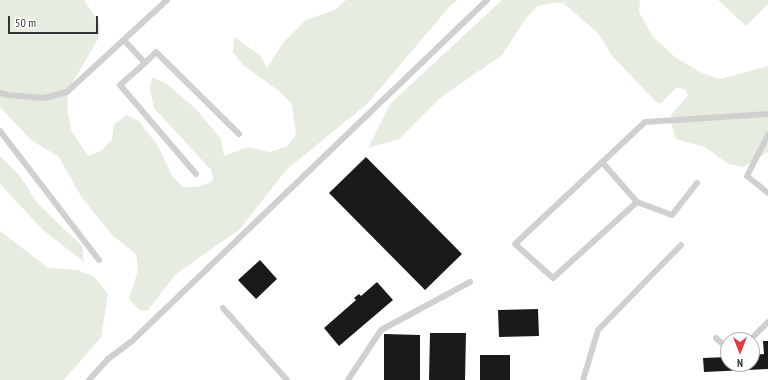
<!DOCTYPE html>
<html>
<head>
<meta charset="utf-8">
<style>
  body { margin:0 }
  #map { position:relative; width:768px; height:380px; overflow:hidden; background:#fff; font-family:"PT Sans Narrow",sans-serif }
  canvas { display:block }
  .north { position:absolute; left:720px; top:332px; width:40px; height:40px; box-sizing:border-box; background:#fff; border:1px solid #adadad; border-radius:50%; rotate:180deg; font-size:11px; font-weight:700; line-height:16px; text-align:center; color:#333 }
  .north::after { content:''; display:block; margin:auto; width:14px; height:18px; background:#e63946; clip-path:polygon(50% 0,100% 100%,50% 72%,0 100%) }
  .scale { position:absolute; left:8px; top:16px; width:90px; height:18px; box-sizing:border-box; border:2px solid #333; border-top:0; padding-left:5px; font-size:12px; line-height:14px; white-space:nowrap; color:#333; -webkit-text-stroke:3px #fff; paint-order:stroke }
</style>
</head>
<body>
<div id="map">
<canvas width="768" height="380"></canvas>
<div class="north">N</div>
<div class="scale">50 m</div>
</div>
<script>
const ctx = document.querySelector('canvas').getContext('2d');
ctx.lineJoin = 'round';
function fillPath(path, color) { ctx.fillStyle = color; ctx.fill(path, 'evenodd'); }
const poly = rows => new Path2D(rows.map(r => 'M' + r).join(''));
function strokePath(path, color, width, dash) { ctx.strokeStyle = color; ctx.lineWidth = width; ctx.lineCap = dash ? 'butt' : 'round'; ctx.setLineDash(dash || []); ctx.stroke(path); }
fillPath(poly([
  [0,0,84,0,100,24,98,39,67,92,68,113,71,130,88,156,101,151,112,139,114,125,126,115,139,121,158,146,172,176,183,187,198,187,213,181,212,171,154,108,150,89,152,77,167,84,196,109,221,139,224,156,248,147,270,152,286,147,296,135,292,104,280,92,242,64,233,52,234,37,260,55,267,68,283,43,306,20,335,10,346,0,457,0,450,6,367,104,286,170,240,229,176,274,147,311,140,310,129,299,138,270,136,254,113,236,82,198,59,157,31,140,0,107],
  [502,0,640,0,639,12,653,37,676,58,702,73,720,79,768,66,768,152,743,167,728,164,705,147,676,139,671,123,671,115,688,95,685,89,676,88,661,103,656,102,613,57,597,32,563,3,552,3,538,6,526,18,502,55,440,98,399,139,368,148,391,103],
  [718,0,768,0,768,4,746,26],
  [0,156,20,176,37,203,82,246,84,262,43,230,0,184],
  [0,231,48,268,78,270,94,277,108,294,101,337,64,380,0,380]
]), '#e6ecdf');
fillPath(poly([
  [366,157,462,254,425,290,329,193],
  [260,260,277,279,256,299,238,280],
  [377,282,393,300,339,346,324,328,356,300,354,298,359,294,361,296],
  [538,309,539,336,499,337,498,310],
  [430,333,466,333,465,380,429,380],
  [384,334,420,335,420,380,384,380],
  [763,341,768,341,768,369,704,372,703,358,728,357,728,364,752,364,752,355,764,354],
  [480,355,510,355,510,380,480,380]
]), '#1a1a1a');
strokePath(poly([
  [124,40,145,63,120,85,196,174],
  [145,63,156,52,239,134],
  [0,93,8,95,44,98,67,92,167,0],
  [0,131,99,260],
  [768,135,747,176,768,193],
  [602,162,637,202],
  [697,183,672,215,637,202,553,278,515,244,645,122,768,114],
  [223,308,287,380],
  [716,338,726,347,728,347],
  [750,340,768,322],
  [89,380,108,359,132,341,487,0],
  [348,380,381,330,470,282],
  [583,380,598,330,681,245]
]), '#d0d0d0', 6);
</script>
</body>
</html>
